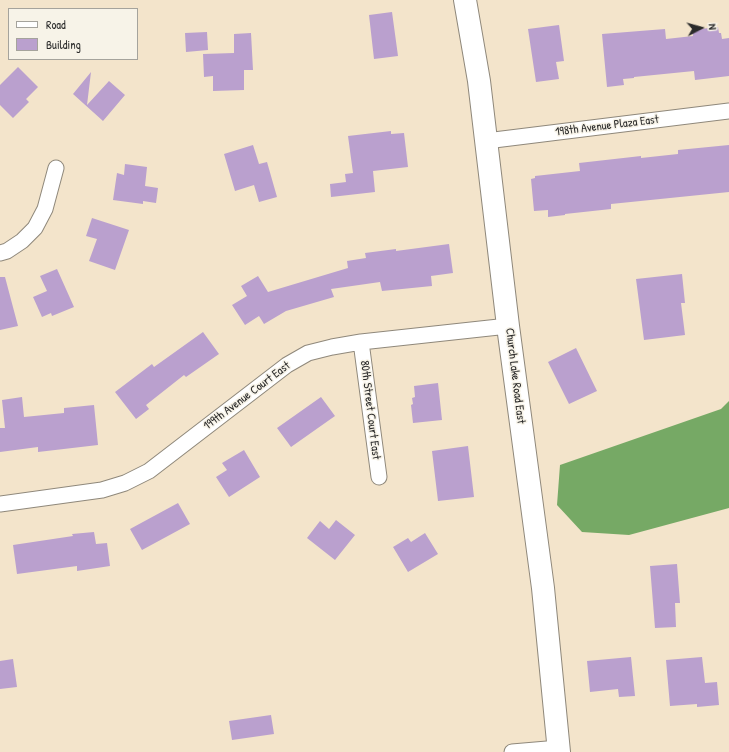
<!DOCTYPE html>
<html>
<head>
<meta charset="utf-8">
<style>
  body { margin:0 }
  #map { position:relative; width:729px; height:752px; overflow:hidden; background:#f3e4cb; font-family:"Patrick Hand",sans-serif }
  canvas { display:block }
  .legend { position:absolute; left:8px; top:8px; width:130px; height:52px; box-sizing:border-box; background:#f7f3e8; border:1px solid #a5a39c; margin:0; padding:5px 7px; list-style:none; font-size:12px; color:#2b2b2b }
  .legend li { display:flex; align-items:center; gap:8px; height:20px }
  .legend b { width:20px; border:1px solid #a5a39c }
  .north { position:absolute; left:681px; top:8px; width:40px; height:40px; -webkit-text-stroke:3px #f7f3e8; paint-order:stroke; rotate:84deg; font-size:11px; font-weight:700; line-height:16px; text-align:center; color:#2b2b2b }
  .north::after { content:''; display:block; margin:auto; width:14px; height:18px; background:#2b2b2b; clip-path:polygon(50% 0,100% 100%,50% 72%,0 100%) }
</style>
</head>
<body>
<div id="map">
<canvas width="729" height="752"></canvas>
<ul class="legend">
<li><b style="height:5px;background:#fff"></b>Road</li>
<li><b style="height:11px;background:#baa0ce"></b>Building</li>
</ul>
<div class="north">N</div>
</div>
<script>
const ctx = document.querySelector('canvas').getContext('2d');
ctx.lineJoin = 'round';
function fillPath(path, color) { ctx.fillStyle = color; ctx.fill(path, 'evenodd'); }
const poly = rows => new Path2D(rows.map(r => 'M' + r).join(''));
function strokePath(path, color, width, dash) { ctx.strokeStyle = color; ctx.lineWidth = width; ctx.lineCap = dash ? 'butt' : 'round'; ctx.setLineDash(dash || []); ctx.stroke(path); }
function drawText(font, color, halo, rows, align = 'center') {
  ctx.font = font + ' "Patrick Hand",sans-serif'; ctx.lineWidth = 3; ctx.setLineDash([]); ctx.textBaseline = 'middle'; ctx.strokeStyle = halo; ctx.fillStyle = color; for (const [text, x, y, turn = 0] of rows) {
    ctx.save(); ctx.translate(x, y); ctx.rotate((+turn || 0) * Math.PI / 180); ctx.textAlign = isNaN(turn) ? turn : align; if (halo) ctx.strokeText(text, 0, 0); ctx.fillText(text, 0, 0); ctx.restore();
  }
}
fillPath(poly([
  [729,401,729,508,629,535,582,532,557,505,560,465,721,409]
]), '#76a965');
fillPath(poly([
  [392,12,398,56,374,59,369,15],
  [559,25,564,61,556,62,559,79,536,82,528,29],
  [718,27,719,33,721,33,722,39,729,38,729,76,695,80,694,71,634,77,634,78,623,79,624,85,607,87,602,34,665,29,666,39,693,36,692,30],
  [207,32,208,50,186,52,185,33],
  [251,33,253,70,244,70,244,90,213,91,213,76,204,77,203,54,234,53,234,34],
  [18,67,38,87,26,99,29,102,13,118,0,105,0,85],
  [91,72,87,105,109,81,125,95,103,121,73,94],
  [391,131,391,134,404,133,408,167,373,171,375,192,331,197,330,184,346,182,345,174,353,173,348,136],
  [253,145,259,164,267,162,277,197,259,202,254,185,235,191,224,154],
  [729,145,729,192,611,204,611,209,565,214,565,215,548,217,548,210,534,211,531,179,535,178,535,176,580,171,579,163,641,156,641,158,678,154,678,150],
  [125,164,147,167,145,186,158,188,156,203,143,201,143,204,113,200,117,173,124,175],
  [92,218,129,230,115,270,89,261,97,239,86,236],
  [449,244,453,273,431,276,432,286,382,291,380,282,331,289,334,297,286,311,264,324,259,316,245,325,232,305,247,296,241,286,258,276,268,292,348,268,347,261,366,258,365,253,396,249,396,251],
  [57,269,74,307,52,316,51,313,42,317,33,297,47,291,40,276],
  [682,274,685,303,681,303,685,335,644,340,636,279],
  [0,277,5,277,18,326,0,330],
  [203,332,219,354,186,377,184,375,146,405,149,409,136,419,115,392,152,364,154,367],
  [576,348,597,391,569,404,548,362],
  [438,383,442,420,413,423,411,405,413,404,412,398,415,397,414,386],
  [22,397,24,417,64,413,64,408,94,405,98,445,38,452,38,447,0,452,0,428,5,428,2,400],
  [321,397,335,416,291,447,277,428],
  [468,446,474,497,438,501,432,451],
  [244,450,260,477,229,497,216,477,227,470,222,463],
  [178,503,190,524,142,550,130,529],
  [336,520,355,535,335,560,307,538,320,521,329,529],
  [94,532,96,544,107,543,110,566,77,571,77,566,17,574,13,545,73,536,72,534],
  [425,533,438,554,408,572,393,547,408,538,411,542],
  [677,564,680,603,675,603,676,627,655,628,650,566],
  [631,657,635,696,619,697,618,689,590,692,587,661],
  [702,657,705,683,717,682,719,705,697,707,697,704,670,706,666,660],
  [13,659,17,687,0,689,0,661],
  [271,715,274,734,232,740,229,721]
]), '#baa0ce');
const street = poly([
  [486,141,729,111],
  [0,253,7,251,22,241,35,228,45,209,56,168],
  [361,342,379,477],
  [0,504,102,490,125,483,149,471,287,365,308,353,332,347,361,342,508,326],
  [512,752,559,748]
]);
const secondary = poly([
  [465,0,479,81,508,326,543,588,559,752]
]);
strokePath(street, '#8f887b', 17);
strokePath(secondary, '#8f887b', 24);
strokePath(street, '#fff', 15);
strokePath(secondary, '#fff', 22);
drawText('12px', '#2b2b2b', '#f7f3e8', [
  ["198th Avenue Plaza East",607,126,-7],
  ["Church Lake Road East",515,376,83],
  ["199th Avenue Court East",247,396,-37],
  ["80th Street Court East",370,410,83]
]);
</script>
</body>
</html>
